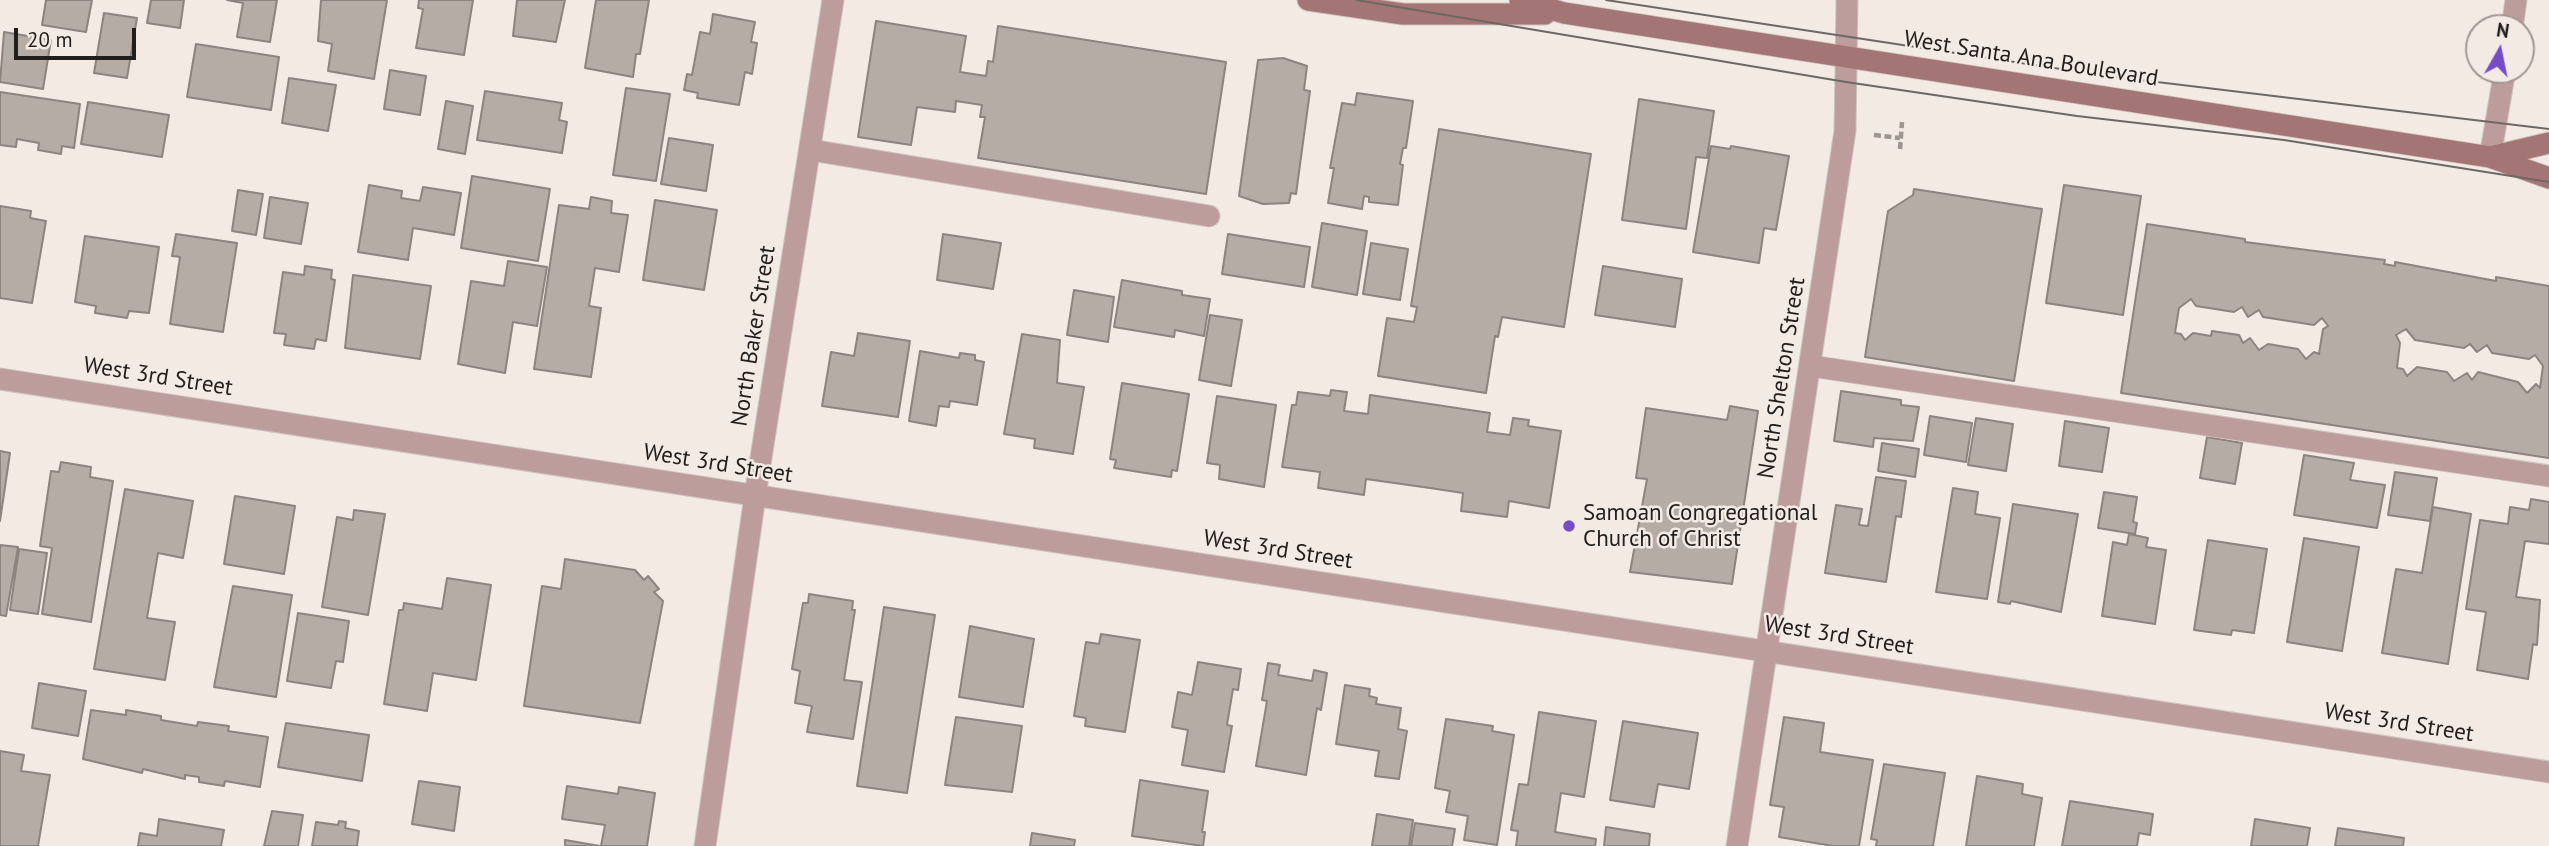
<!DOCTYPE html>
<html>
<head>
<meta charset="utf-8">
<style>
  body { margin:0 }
  #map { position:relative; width:2549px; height:846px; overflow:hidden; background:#f4eae4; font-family:"PT Sans",sans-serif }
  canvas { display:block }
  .north { position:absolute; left:2465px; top:14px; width:70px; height:70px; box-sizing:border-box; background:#f4eae4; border:2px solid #a09894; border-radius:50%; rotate:9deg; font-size:19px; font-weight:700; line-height:28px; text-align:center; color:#211e1b }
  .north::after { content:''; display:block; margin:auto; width:24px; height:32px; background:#754ec7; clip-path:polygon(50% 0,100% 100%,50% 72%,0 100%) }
  .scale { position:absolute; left:14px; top:28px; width:122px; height:32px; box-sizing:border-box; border:4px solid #211e1b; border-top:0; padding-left:9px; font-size:21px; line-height:24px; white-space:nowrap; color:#211e1b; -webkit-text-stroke:5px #f4eae4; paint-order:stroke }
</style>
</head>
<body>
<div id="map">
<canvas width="2549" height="846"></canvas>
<div class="north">N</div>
<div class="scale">20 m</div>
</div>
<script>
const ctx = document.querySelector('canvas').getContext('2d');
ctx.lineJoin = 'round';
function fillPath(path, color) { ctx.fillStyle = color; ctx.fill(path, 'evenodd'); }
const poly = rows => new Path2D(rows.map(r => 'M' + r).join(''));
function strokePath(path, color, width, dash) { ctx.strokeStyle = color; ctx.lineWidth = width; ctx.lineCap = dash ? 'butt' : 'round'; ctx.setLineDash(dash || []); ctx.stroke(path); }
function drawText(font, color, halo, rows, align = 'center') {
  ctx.font = font + ' "PT Sans",sans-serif'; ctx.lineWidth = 5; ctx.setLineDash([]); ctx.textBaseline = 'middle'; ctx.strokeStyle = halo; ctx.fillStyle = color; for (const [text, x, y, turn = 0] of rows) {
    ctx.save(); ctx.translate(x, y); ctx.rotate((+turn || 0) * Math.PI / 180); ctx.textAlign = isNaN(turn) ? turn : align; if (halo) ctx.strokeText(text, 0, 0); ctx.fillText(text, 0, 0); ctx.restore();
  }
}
const building = poly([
  [46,0,92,0,86,32,42,25,46,0],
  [151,0,184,0,180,28,147,23,151,0],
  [227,0,277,0,270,42,237,37,243,3,227,0],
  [321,0,387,0,374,79,328,71,332,44,318,41,321,0],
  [419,0,473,0,464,55,416,48,423,9,418,8,419,0],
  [517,0,565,0,556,42,513,36,517,0],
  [596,0,649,0,640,54,636,54,633,77,585,68,596,0],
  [104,13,137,18,127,78,94,73,104,13],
  [713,14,755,22,751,42,757,43,752,74,745,72,739,105,697,98,698,93,684,90,687,74,692,75,700,32,710,34,713,14],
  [876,21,966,36,960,72,986,76,988,61,993,62,998,26,1226,62,1206,194,978,158,985,117,980,117,982,105,956,101,955,112,917,107,911,145,858,137,876,21],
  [4,32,51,40,43,89,0,82,4,32],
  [196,44,279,57,271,110,187,97,196,44],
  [1283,58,1307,66,1304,90,1310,91,1296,194,1291,193,1289,203,1263,204,1239,196,1258,60,1283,58],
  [390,70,426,76,420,115,384,109,390,70],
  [289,78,336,85,328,131,282,123,289,78],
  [626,88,670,94,656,181,613,175,626,88],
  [485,91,562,103,559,120,567,122,562,153,477,140,485,91],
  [0,92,80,104,74,148,62,146,61,154,38,150,39,143,17,139,16,147,0,145,0,92],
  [1357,93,1413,101,1406,148,1403,148,1400,164,1403,165,1398,205,1369,202,1369,197,1364,196,1362,209,1328,203,1334,168,1330,168,1342,103,1355,105,1357,93],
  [1639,99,1714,111,1707,158,1696,157,1686,229,1622,220,1639,99],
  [446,101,473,106,465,154,438,149,446,101],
  [88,102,169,115,162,157,81,144,88,102],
  [1439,129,1591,154,1564,327,1502,317,1498,337,1495,336,1486,393,1378,376,1387,318,1414,322,1417,307,1411,306,1439,129],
  [669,138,713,145,706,191,661,184,669,138],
  [1711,146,1730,149,1731,146,1789,156,1776,230,1764,228,1759,263,1693,252,1711,146],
  [472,176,550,189,538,261,461,248,472,176],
  [369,185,402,191,401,198,420,201,423,187,461,193,454,235,413,228,408,260,358,252,369,185],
  [2064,185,2141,196,2123,315,2046,303,2064,185],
  [1914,189,2042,209,2014,381,1865,357,1888,211,1913,195,1914,189],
  [238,190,263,194,256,235,232,231,238,190],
  [270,197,308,203,301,244,264,238,270,197],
  [591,197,612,201,611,213,628,215,619,272,595,268,589,306,601,308,591,377,534,369,559,205,589,209,591,197],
  [655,200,717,210,704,290,643,280,655,200],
  [0,206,31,211,30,218,46,221,32,303,0,298,0,206],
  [1322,223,1367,231,1357,295,1312,287,1322,223],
  [2147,224,2245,239,2245,242,2385,260,2384,264,2395,266,2395,262,2496,281,2496,277,2549,286,2549,458,2121,393,2147,224],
  [2191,299,2196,306,2234,312,2242,307,2248,317,2259,310,2263,317,2314,325,2322,318,2328,326,2323,329,2319,354,2314,352,2306,359,2298,349,2268,344,2259,350,2250,338,2243,343,2239,335,2212,331,2211,336,2193,333,2185,340,2181,334,2175,333,2179,308,2191,299],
  [2406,329,2415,340,2464,348,2470,344,2477,352,2487,345,2492,353,2529,359,2535,355,2543,366,2540,388,2536,384,2527,393,2518,382,2478,372,2472,380,2467,373,2454,381,2447,372,2417,367,2407,376,2403,369,2397,368,2400,343,2396,335,2406,329],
  [176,234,237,243,223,332,170,324,180,257,172,256,176,234],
  [943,234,1001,243,993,289,937,280,943,234],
  [1228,234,1310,247,1304,287,1222,274,1228,234],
  [85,236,159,247,149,313,129,311,127,318,95,313,96,306,75,302,85,236],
  [1371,243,1408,249,1400,300,1363,294,1371,243],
  [508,261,547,267,537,326,513,322,505,373,458,364,471,281,504,286,508,261],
  [305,266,332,270,331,279,335,280,326,341,316,339,314,349,284,345,286,334,274,333,283,272,304,275,305,266],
  [1603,266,1682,279,1675,327,1595,315,1603,266],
  [353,275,431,286,420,359,345,348,353,275],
  [1122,280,1182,291,1182,295,1210,299,1204,336,1175,330,1174,337,1114,327,1122,280],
  [1074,290,1114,297,1108,342,1067,335,1074,290],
  [1210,315,1242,320,1231,386,1199,380,1210,315],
  [858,333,910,341,898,417,822,406,831,352,854,356,858,333],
  [1022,334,1060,340,1057,383,1084,387,1073,454,1034,448,1035,439,1004,434,1022,334],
  [920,351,959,358,960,353,975,355,975,360,984,362,977,405,950,401,949,407,939,406,936,426,909,421,920,351],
  [1122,383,1189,394,1177,471,1172,470,1171,477,1114,468,1116,460,1110,459,1122,383],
  [1331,390,1347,392,1344,411,1368,414,1370,395,1490,413,1487,432,1510,435,1513,418,1529,420,1528,426,1561,431,1549,508,1509,501,1507,517,1461,511,1463,493,1430,488,1366,479,1364,495,1318,488,1320,472,1282,467,1292,405,1296,405,1298,392,1330,396,1331,390],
  [1841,391,1901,400,1901,405,1919,407,1913,441,1874,438,1873,447,1834,441,1841,391],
  [1217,396,1276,405,1264,487,1219,479,1220,465,1207,463,1217,396],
  [1730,406,1758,411,1732,584,1630,572,1647,479,1636,478,1646,408,1727,420,1730,406],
  [1930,416,1972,423,1966,462,1924,455,1930,416],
  [1976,418,2013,424,2006,471,1968,465,1976,418],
  [2065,421,2109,428,2102,472,2059,466,2065,421],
  [2207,437,2242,443,2235,484,2200,478,2207,437],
  [1882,443,1919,449,1915,477,1878,471,1882,443],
  [0,451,10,453,0,521,0,451],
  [2304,455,2354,463,2350,480,2385,485,2377,528,2294,515,2304,455],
  [61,462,91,467,90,477,113,481,91,622,42,614,52,548,40,546,51,471,59,472,61,462],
  [2395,472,2437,478,2430,521,2388,515,2395,472],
  [1876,477,1906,481,1901,517,1896,516,1886,582,1825,573,1836,505,1862,509,1859,525,1868,526,1876,477],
  [1953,488,1978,492,1975,514,2000,518,1987,599,1936,592,1953,488],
  [125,489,193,501,183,558,158,553,147,618,175,622,165,680,94,669,125,489],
  [2104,492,2137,497,2133,522,2137,523,2135,534,2098,528,2104,492],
  [235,496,295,506,284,574,224,564,235,496],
  [2531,499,2549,502,2549,544,2525,541,2516,597,2540,600,2537,645,2533,644,2528,679,2477,670,2486,612,2466,609,2480,520,2508,524,2510,507,2529,510,2531,499],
  [2013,504,2078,514,2061,612,2011,601,2010,604,1998,602,2013,504],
  [2433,507,2471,514,2448,664,2382,653,2396,569,2422,573,2433,507],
  [354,510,385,514,368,615,322,607,337,517,353,520,354,510],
  [2129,534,2148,538,2146,547,2166,550,2155,624,2102,616,2113,542,2127,545,2129,534],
  [2304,538,2359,547,2342,651,2287,642,2304,538],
  [2208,540,2267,549,2254,633,2232,630,2231,635,2194,630,2208,540],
  [0,545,18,547,6,616,0,615,0,545],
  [19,549,47,553,38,614,10,610,19,549],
  [565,559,635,570,644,580,648,576,659,589,654,592,663,601,640,723,524,706,542,586,561,589,565,559],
  [447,578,491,585,476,680,433,673,427,711,384,704,399,610,403,610,404,603,442,609,447,578],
  [233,586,292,595,276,697,214,687,233,586],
  [809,594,853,601,852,610,855,610,844,680,862,682,853,739,807,732,812,706,795,703,800,671,792,669,803,603,808,603,809,594],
  [884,607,935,615,907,793,857,786,884,607],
  [298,613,349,621,343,662,336,661,331,688,287,681,298,613],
  [970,626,1034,639,1023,707,959,697,970,626],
  [1101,634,1140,640,1125,732,1085,726,1086,718,1074,716,1086,642,1099,644,1101,634],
  [1198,662,1241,669,1238,690,1233,689,1227,725,1232,726,1224,772,1182,765,1188,730,1172,727,1178,692,1192,695,1198,662],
  [1268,663,1280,665,1278,675,1312,681,1314,670,1327,673,1321,710,1317,708,1306,775,1256,766,1267,701,1262,700,1268,663],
  [39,683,86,691,78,736,32,728,39,683],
  [1345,685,1370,689,1369,696,1377,698,1376,704,1401,708,1398,729,1407,731,1399,779,1375,776,1379,751,1336,744,1345,685],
  [91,710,126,715,126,710,161,716,161,720,197,726,198,722,229,726,228,731,268,737,260,787,225,781,224,786,199,782,199,777,185,775,185,779,143,769,142,773,83,759,91,710],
  [1539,712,1596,721,1584,797,1561,793,1555,832,1596,839,1595,846,1516,846,1518,831,1511,830,1519,784,1528,785,1539,712],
  [956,717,1022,726,1012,792,945,785,956,717],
  [1784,717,1824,723,1820,752,1873,760,1859,846,1833,846,1779,837,1784,807,1770,805,1784,717],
  [1446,719,1493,726,1492,731,1514,735,1497,845,1464,840,1468,816,1446,812,1450,791,1435,788,1446,719],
  [1623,721,1698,733,1689,789,1658,784,1654,807,1610,800,1623,721],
  [286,723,369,735,362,781,278,767,286,723],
  [0,751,24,755,21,771,50,775,38,846,0,846,0,751],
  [1884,764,1945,773,1933,846,1876,846,1877,840,1871,839,1884,764],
  [1977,776,2023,784,2022,794,2042,798,2034,846,1966,846,1977,776],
  [1140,780,1208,791,1202,832,1205,832,1203,846,1132,836,1140,780],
  [419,781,460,787,454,831,412,824,419,781],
  [567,786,618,794,619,787,655,793,647,846,601,846,605,825,562,819,567,786],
  [2070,801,2153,814,2150,835,2139,833,2137,846,2062,846,2070,801],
  [272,811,303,815,298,846,264,846,272,811],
  [1377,814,1413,820,1409,846,1372,846,1377,814],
  [159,819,224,830,221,846,138,846,140,833,157,836,159,819],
  [2255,819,2310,828,2307,846,2251,846,2255,819],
  [339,821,346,822,345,828,359,831,357,846,312,846,316,822,338,825,339,821],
  [1415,823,1455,829,1452,846,1411,846,1415,823],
  [1606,827,1650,834,1649,846,1604,846,1606,827],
  [2338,828,2404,838,2403,846,2335,846,2338,828],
  [1032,833,1075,840,1074,846,1030,846,1032,833],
  [565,840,600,846,565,846,565,840]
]);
fillPath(building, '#b5aca6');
strokePath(building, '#8d847f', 2);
const service = poly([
  [2512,28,2516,0],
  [811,150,1209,216],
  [2490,157,2505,70],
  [1811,366,2549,476]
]);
const minor = poly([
  [0,379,2549,772],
  [705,846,755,496,833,0],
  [1737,846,1845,131,1847,0]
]);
const secondary = poly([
  [1308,0,1403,14,1545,14],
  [1520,0,1564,13,2490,157,2549,178],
  [2490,157,2549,143]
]);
strokePath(service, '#cec5c0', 23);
strokePath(minor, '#cec5c0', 23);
strokePath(secondary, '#cec5c0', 23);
strokePath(poly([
  [1874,135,1900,138],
  [1900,149,1902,122]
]), '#9c9590', 4.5, [7, 3.5]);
strokePath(service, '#bd9c9c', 21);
strokePath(minor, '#bd9c9c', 21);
strokePath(secondary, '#a47575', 21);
strokePath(poly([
  [1356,0,1846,82,2077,116,2284,140,2549,182],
  [1606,0,2107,76,2549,129]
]), '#6d6864', 2);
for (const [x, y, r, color] of [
  [1569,526,7,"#754ec7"]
]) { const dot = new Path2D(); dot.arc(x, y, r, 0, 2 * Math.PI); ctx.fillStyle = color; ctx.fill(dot); strokePath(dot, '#f4eae4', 2.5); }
drawText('23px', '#211e1b', '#f4eae4', [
  ["West Santa Ana Boulevard",2031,59,9],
  ["North Baker Street",754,336,-81],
  ["West 3rd Street",158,377,9],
  ["North Shelton Street",1782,378,-81],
  ["West 3rd Street",718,464,9],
  ["West 3rd Street",1278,550,9],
  ["West 3rd Street",1839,636,9],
  ["West 3rd Street",2399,723,9]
]);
drawText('23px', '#211e1b', '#f4eae4', [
  ["Samoan Congregational",1583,513],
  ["Church of Christ",1583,539]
], 'left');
</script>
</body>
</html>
